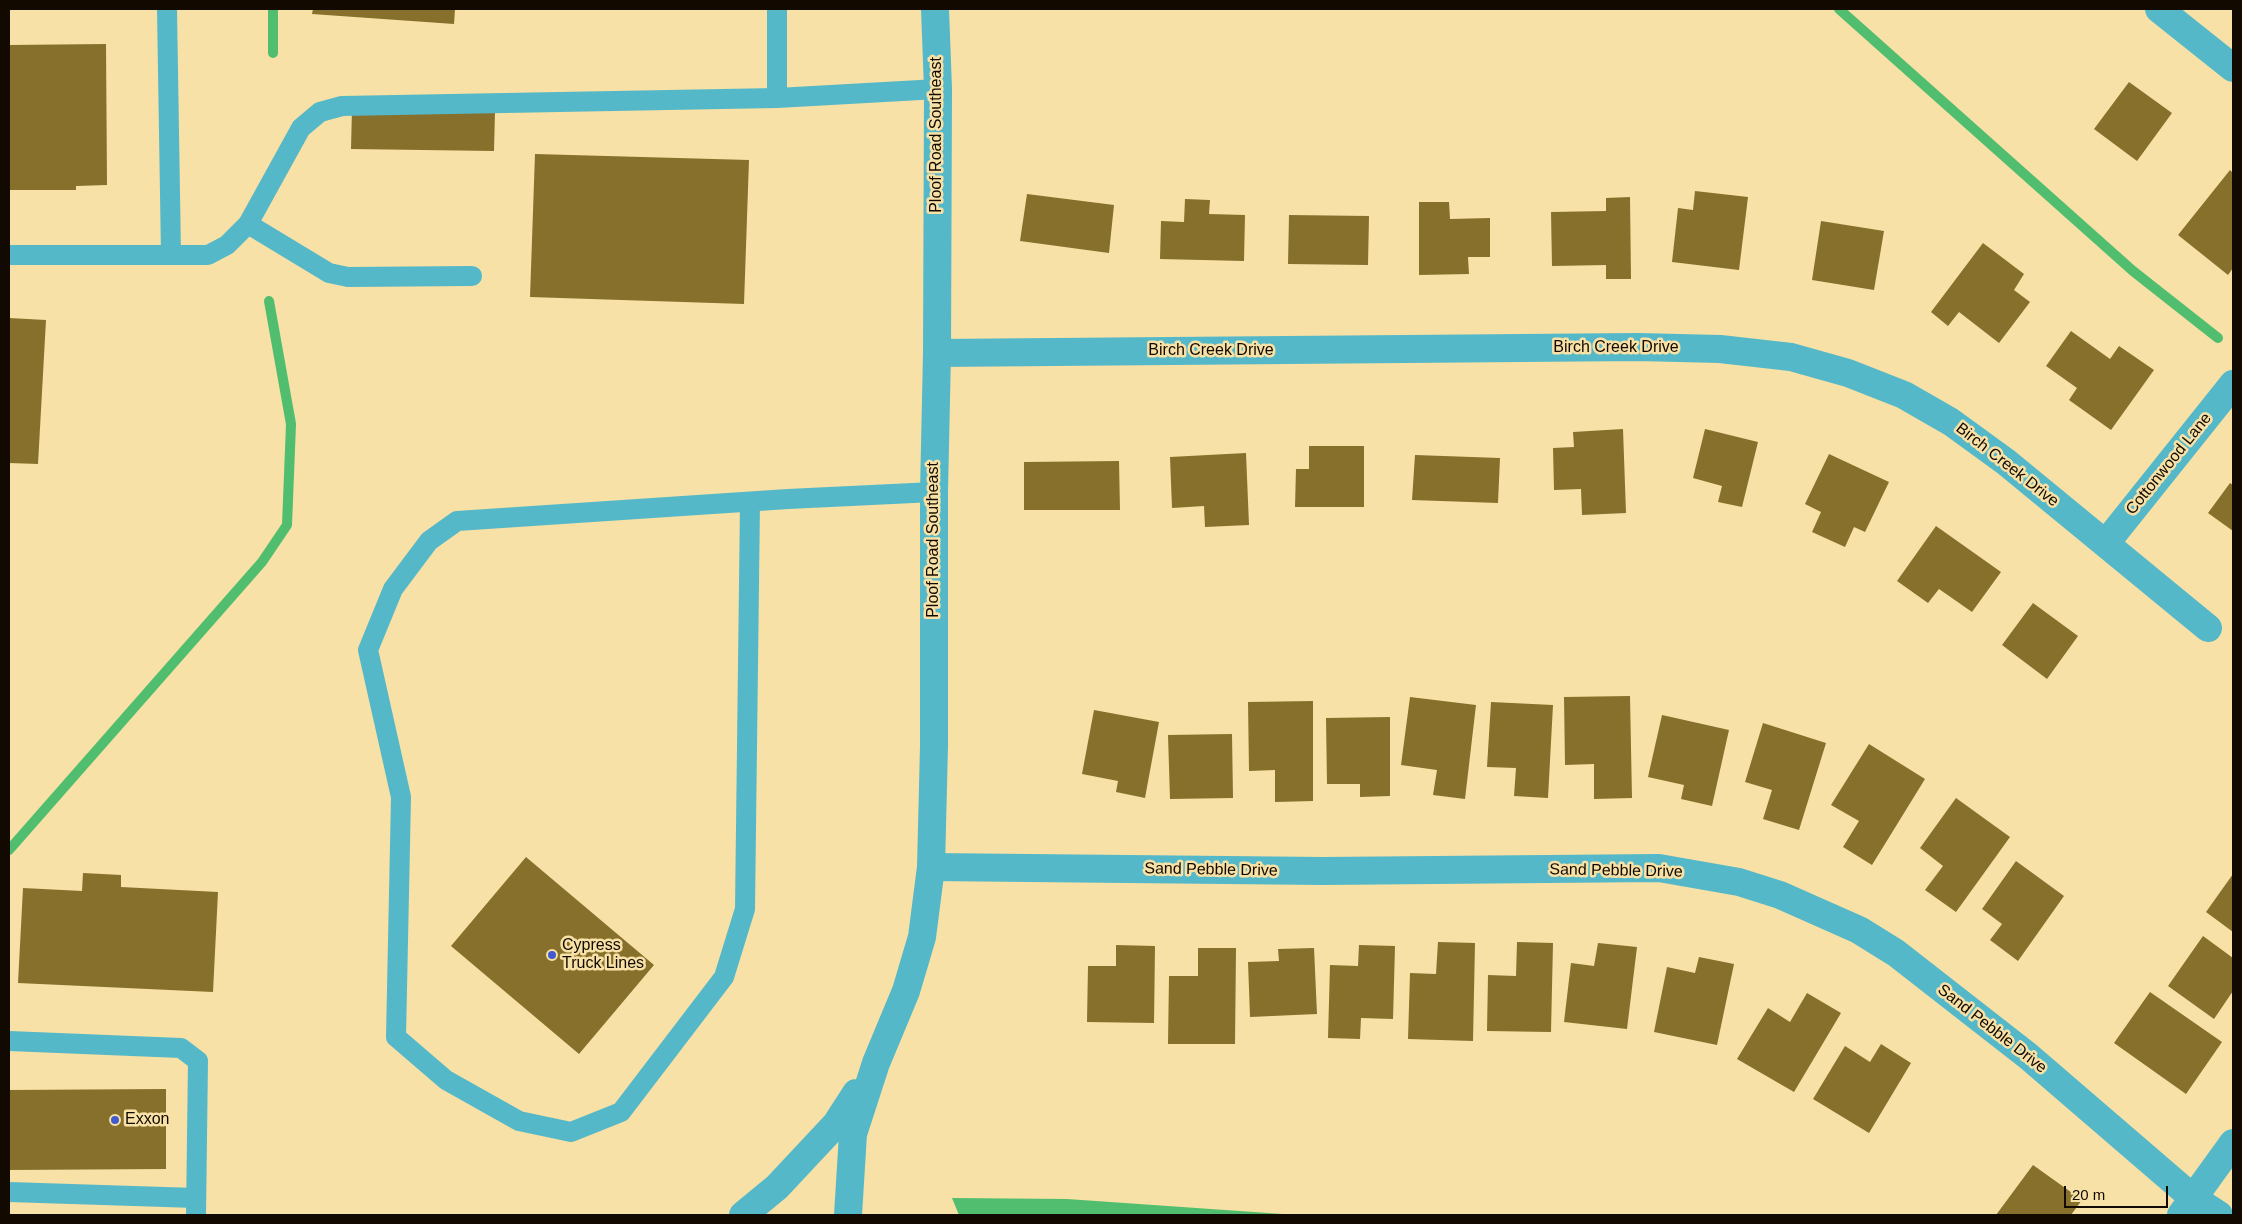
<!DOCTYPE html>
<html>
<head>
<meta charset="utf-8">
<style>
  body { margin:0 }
  #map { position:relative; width:2242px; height:1224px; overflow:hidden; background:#f7e1a6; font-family:Helvetica,sans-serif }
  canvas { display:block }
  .frame { position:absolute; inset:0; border:10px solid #120a00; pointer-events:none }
  .scale { position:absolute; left:2064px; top:1186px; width:104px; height:22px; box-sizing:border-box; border:2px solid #120a00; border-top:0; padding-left:6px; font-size:15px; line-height:18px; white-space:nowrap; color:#120a00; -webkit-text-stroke:4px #f7e1a6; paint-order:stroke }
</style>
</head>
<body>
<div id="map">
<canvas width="2242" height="1224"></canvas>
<div class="frame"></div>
<div class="scale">20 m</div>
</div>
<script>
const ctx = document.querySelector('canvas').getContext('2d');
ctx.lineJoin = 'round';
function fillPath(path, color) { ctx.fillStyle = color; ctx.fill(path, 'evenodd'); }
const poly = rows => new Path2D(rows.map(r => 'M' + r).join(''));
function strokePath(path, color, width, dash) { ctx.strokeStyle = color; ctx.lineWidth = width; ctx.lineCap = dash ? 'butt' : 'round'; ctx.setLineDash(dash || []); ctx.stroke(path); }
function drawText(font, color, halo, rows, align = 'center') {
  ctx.font = font + ' Helvetica,sans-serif'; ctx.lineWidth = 5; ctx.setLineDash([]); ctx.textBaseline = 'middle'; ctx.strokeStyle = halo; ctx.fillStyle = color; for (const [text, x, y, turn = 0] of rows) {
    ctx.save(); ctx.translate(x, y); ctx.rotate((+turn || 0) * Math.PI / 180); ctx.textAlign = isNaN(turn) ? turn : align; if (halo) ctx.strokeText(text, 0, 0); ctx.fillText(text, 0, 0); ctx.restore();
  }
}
fillPath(poly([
  [952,1198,1067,1199,1297,1215,959,1215]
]), '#51be6f');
strokePath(poly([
  [1839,9,2133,271,2218,338],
  [273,53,273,9],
  [9,850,262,562,287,525,291,424,269,301]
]), '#51be6f', 10);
fillPath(poly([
  [313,9,455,9,454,24,312,14],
  [106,44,107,185,76,186,76,190,9,190,9,45],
  [2129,82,2172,113,2137,161,2094,129],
  [352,108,495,112,494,151,351,149],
  [535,154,749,160,744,304,530,297],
  [2230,170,2233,173,2233,268,2228,275,2178,235],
  [1695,191,1748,197,1739,270,1672,262,1678,208,1693,210],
  [1027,194,1114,205,1109,253,1020,241],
  [1630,197,1631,279,1606,279,1606,265,1552,266,1551,212,1606,211,1606,198],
  [1185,199,1210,200,1209,214,1245,215,1244,261,1160,259,1161,221,1184,222],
  [1419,202,1449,202,1450,219,1490,218,1490,257,1468,257,1469,274,1419,275],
  [1289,215,1369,216,1368,265,1288,264],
  [1821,221,1884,231,1874,290,1812,280],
  [1983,243,2024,274,2014,290,2030,302,1999,343,1959,312,1948,326,1931,312],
  [9,318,46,320,38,464,9,463],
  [2071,331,2110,359,2119,346,2154,370,2111,430,2069,400,2077,388,2046,366],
  [1623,429,1626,513,1582,515,1581,489,1554,490,1553,448,1574,447,1573,432],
  [1705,429,1758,442,1742,507,1718,502,1722,486,1693,478],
  [1309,446,1364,446,1364,507,1295,507,1296,469,1309,469],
  [1246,453,1249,525,1205,527,1204,506,1172,508,1170,457],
  [1829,454,1889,482,1865,532,1854,527,1845,547,1812,532,1821,512,1805,504],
  [1415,455,1500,458,1498,503,1412,500],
  [1119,461,1120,510,1024,510,1024,462],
  [2230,483,2233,485,2233,531,2208,513],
  [1936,526,2001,572,1972,612,1939,589,1928,603,1897,581],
  [2033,603,2078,636,2047,679,2002,645],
  [1630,696,1632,798,1594,799,1594,764,1565,765,1564,697],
  [1410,697,1476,705,1465,799,1433,795,1437,770,1401,765],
  [1313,701,1313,801,1275,802,1275,770,1249,771,1248,702],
  [1491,702,1553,705,1548,798,1514,796,1516,768,1487,767],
  [1094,710,1159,722,1145,798,1116,792,1118,781,1082,774],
  [1662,715,1729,730,1712,806,1681,799,1684,785,1648,777],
  [1390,717,1390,796,1360,797,1360,784,1327,784,1326,718],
  [1763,723,1826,743,1799,830,1763,819,1772,790,1745,782],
  [1232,734,1233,798,1170,799,1168,735],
  [1869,744,1925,779,1872,865,1843,847,1859,821,1831,805],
  [1956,798,2010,837,1956,912,1925,890,1943,866,1920,848],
  [526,857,654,965,579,1054,451,946],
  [2016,861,2064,896,2018,961,1990,940,2002,924,1982,909],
  [83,873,121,875,121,887,218,892,213,992,18,983,23,888,82,891],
  [2233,874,2233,932,2206,912],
  [2203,936,2233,958,2233,991,2214,1019,2168,986],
  [1438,942,1475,943,1473,1041,1408,1039,1410,973,1436,974],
  [1517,942,1553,943,1551,1032,1487,1031,1488,975,1516,976],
  [1598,943,1637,947,1627,1029,1564,1022,1571,963,1594,966],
  [1116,945,1155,946,1154,1023,1087,1022,1088,966,1116,966],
  [1359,945,1395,946,1393,1019,1361,1018,1360,1039,1328,1038,1330,965,1358,966],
  [1198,948,1236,948,1235,1044,1168,1044,1169,976,1198,976],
  [1314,948,1317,1014,1250,1017,1248,962,1279,961,1278,949],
  [1699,957,1734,964,1717,1045,1654,1032,1667,967,1695,973],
  [2150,992,2222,1042,2186,1094,2114,1043],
  [1807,993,1841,1013,1794,1092,1737,1059,1768,1008,1790,1022],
  [1881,1044,1911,1063,1869,1133,1813,1099,1845,1046,1870,1062],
  [166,1089,166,1169,9,1170,9,1090],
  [2033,1165,2082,1200,2071,1215,1996,1215]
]), '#87702c');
strokePath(poly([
  [167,9,171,255],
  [777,9,777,98],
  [248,224,301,128,320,112,342,106,777,98,938,89],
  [9,255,208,255,227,245,248,224,329,273,348,277,472,276],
  [750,502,745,909,724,977,621,1112,571,1132,519,1121,446,1080,396,1037,401,797,368,650,393,589,429,541,457,521,788,499,934,492],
  [9,1041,181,1048,198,1061,196,1215],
  [9,1192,196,1198]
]), '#54b8c8', 20);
strokePath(poly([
  [2159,9,2233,68],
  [937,353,1638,347,1720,349,1791,357,1848,373,1904,395,1951,422,2006,462,2208,628],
  [2106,543,2233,384],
  [931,867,1323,871,1659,868,1739,882,1780,895,1859,930,1896,953,2028,1056,2193,1198,2219,1215],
  [2181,1215,2233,1143]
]), '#54b8c8', 28);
strokePath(poly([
  [743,1215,777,1187,836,1124,856,1093],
  [848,1215,853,1134,876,1063,906,991,922,937,931,867,934,746,934,492,937,353,938,89,935,9]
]), '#54b8c8', 28);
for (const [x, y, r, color] of [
  [552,955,5,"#425ace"],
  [115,1120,5,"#425ace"]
]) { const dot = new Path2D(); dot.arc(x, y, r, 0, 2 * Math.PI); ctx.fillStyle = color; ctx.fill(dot); strokePath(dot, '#f7e1a6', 2); }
drawText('16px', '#120a00', '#f7e1a6', [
  ["Ploof Road Southeast",937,135,-90],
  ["Birch Creek Drive",1616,348],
  ["Birch Creek Drive",1211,351],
  ["Cottonwood Lane",2169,464,-51],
  ["Birch Creek Drive",2007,465,38],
  ["Ploof Road Southeast",934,540,-90],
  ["Sand Pebble Drive",1211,870,1],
  ["Sand Pebble Drive",1616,871,1],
  ["Sand Pebble Drive",1992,1029,38]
]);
drawText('16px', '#120a00', '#f7e1a6', [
  ["Cypress",562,946],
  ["Truck Lines",562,964],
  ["Exxon",125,1120]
], 'left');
</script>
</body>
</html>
